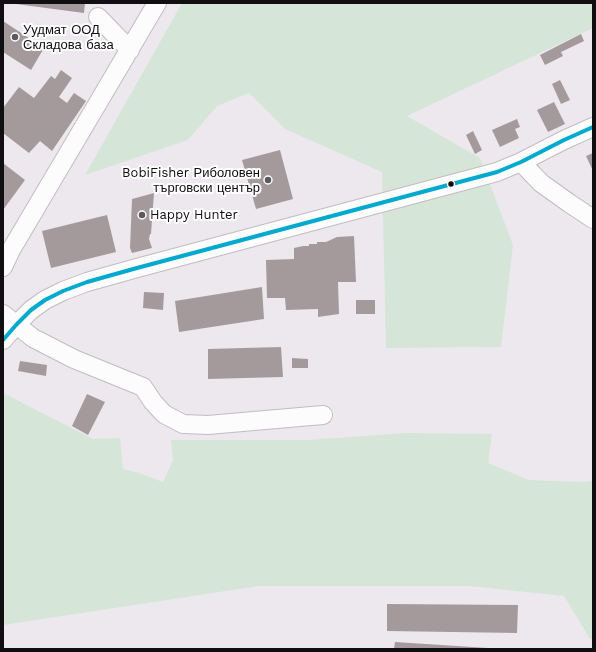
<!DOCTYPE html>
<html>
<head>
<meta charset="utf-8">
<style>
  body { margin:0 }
  #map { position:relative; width:596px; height:652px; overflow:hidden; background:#ede8ed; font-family:"Work Sans",sans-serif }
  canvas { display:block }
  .frame { position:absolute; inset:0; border:4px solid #100e10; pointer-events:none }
</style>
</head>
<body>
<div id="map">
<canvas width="596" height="652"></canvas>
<div class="frame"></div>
</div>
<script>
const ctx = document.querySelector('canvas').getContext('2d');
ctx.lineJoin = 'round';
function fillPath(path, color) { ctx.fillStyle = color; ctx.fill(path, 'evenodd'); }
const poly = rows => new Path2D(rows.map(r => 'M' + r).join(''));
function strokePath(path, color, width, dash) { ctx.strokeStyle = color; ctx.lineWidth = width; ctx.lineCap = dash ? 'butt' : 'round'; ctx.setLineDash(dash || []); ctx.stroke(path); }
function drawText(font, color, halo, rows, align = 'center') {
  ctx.font = font + ' "Work Sans",sans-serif'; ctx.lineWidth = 4; ctx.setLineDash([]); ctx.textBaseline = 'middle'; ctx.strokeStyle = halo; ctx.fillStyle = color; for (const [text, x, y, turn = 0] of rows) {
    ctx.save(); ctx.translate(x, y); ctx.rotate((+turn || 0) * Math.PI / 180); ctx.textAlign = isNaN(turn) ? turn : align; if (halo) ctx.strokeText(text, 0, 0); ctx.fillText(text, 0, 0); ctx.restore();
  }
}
fillPath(poly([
  [182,3,593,3,593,28,407,116,480,158,513,245,501,347,386,348,382,172,285,129,249,93,217,106,188,140,85,175],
  [3,393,93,439,120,438,123,469,139,473,163,482,173,460,171,440,307,440,406,433,492,434,488,463,529,480,583,482,593,481,593,639,590,639,564,596,470,586,259,586,3,625]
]), '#d5e6d9');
fillPath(poly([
  [16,3,85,3,84,13,16,4],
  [3,21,44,48,31,70,3,52],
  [581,34,584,41,561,52,563,56,545,65,540,55],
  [61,70,72,78,59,97,67,103,74,93,86,101,52,151,40,141,29,153,3,133,3,108,19,87,34,98,51,76,55,79],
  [560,80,570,100,561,104,552,84],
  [554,102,565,124,548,132,537,110],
  [517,119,520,127,515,129,519,138,500,147,492,130],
  [473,131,482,150,475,154,466,135],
  [280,150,293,199,256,209,242,160],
  [593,153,593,171,586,156],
  [3,163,25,180,3,210],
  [154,193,151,234,150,234,149,239,152,248,132,253,130,248,132,199],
  [107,215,116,252,51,268,42,231],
  [354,236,356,282,338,282,339,314,318,317,318,309,286,310,285,298,267,298,266,260,294,259,294,248,303,246,309,246,309,244,317,244,317,242,326,242,337,237],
  [262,287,264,319,179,332,175,301],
  [144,292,164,293,163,310,143,308],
  [356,300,375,300,375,314,356,314],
  [281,347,283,377,208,379,208,349],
  [292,358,308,359,308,368,292,368],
  [20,361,47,365,46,376,18,371],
  [87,394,105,402,88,435,72,426],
  [387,604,518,605,517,633,387,631],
  [395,642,488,648,488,649,394,649]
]), '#a49a9c');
const minor = poly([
  [98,17,130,50],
  [521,162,541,183,569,203,593,219],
  [3,267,11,250,157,3],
  [3,314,33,338,74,359,143,387,153,402,164,414,183,424,208,425,323,415],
  [3,340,16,325,31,310,45,300,63,291,87,282,137,268,497,172,521,162,564,140,593,127]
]);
strokePath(minor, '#c0bdc0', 20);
strokePath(minor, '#fcfcfc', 18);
strokePath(poly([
  [3,340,16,325,31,310,45,300,63,291,87,282,137,268,497,172,521,162,564,140,593,127]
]), '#00a9ce', 4);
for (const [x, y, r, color] of [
  [15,37,4,"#5d5a5d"],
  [268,180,4,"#5d5a5d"],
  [451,184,3.5,"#100e10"],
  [142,215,4,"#5d5a5d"]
]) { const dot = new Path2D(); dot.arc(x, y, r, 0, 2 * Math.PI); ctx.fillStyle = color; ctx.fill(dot); strokePath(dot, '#fff', 1.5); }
drawText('13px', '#100e10', '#fff', [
  ["Уудмат ООД",23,30],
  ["Складова база",23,45],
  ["BobiFisher Риболовен",260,173,"right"],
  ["търговски център",260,188,"right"],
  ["Happy Hunter",150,215]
], 'left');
</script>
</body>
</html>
